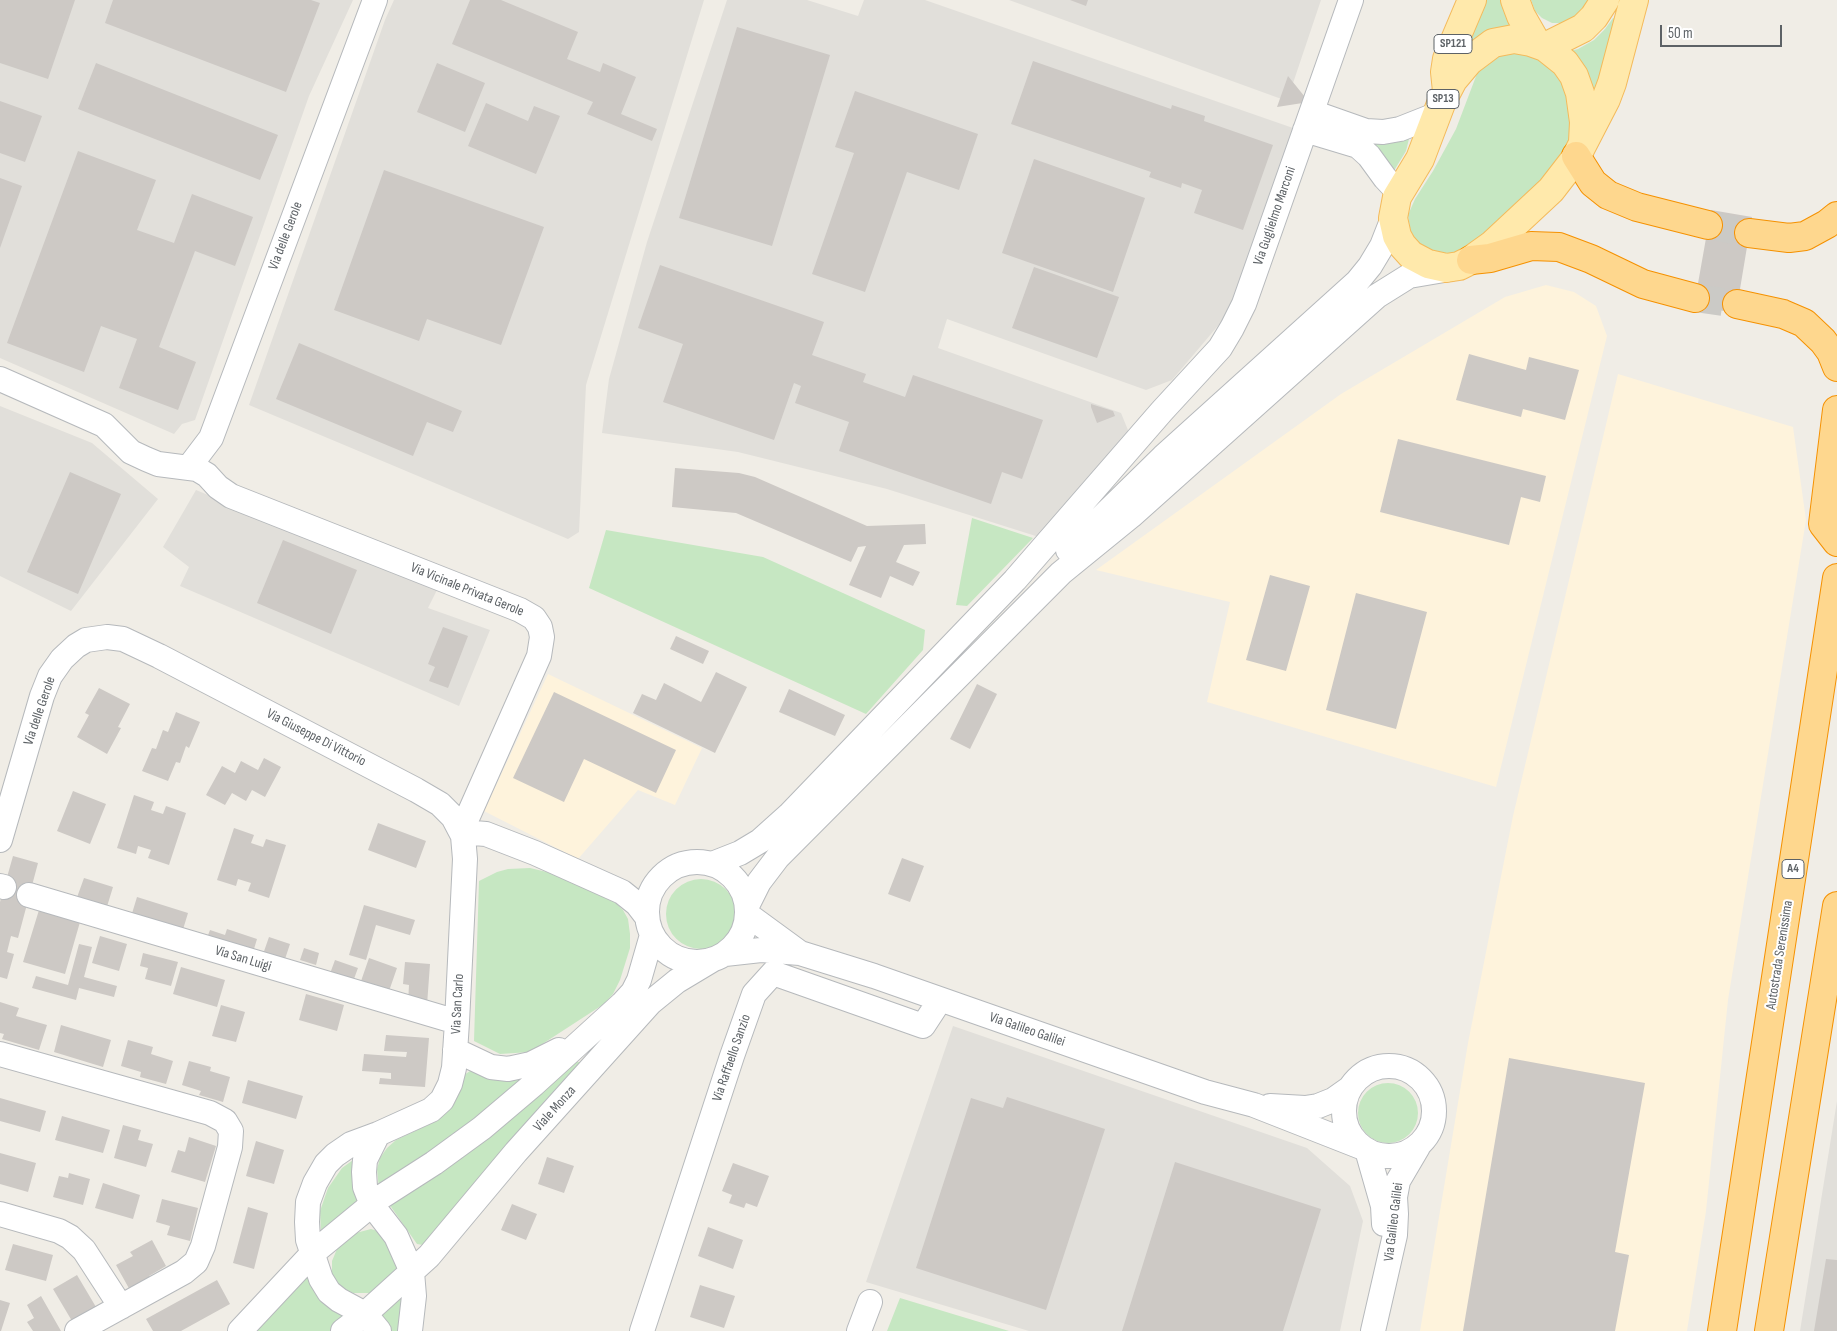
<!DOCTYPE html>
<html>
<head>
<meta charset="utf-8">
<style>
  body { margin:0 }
  #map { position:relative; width:1837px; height:1331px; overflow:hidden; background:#f0ede6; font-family:"Sofia Sans Condensed",sans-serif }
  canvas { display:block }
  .scale { position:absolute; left:1660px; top:25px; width:122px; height:22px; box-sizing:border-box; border:2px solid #5d6266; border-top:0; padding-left:6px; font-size:15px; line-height:18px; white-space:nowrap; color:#5d6266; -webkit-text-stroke:4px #fff; paint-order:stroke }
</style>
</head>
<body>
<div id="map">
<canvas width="1837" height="1331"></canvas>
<div class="scale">50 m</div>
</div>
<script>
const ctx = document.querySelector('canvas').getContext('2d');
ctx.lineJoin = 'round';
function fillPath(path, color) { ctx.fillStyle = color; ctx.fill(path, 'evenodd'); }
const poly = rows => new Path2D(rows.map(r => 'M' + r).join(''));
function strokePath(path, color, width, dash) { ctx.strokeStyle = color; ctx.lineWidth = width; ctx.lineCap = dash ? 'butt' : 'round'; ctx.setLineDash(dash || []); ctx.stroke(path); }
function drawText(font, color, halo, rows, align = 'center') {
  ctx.font = font + ' "Sofia Sans Condensed",sans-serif'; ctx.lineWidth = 4; ctx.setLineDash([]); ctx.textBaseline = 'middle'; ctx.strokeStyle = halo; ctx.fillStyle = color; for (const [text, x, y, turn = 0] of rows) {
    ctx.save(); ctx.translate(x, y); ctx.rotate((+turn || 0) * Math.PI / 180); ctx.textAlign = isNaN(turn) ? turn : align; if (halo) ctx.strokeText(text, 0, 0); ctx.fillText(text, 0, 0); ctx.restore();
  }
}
fillPath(poly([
  [1546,285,1574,292,1596,306,1607,336,1496,787,1207,702,1230,602,1096,570,1341,394,1505,297],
  [1618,374,1793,427,1806,520,1728,1000,1706,1211,1687,1331,1420,1331,1468,1043,1513,816],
  [548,674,702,748,675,805,638,790,578,859,484,811]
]), '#fef3dc');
fillPath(poly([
  [0,0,353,0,309,96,195,420,182,424,174,434,0,358],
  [394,0,704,0,586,385,579,532,568,539,249,405,385,20],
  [727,0,807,0,858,16,864,0,925,0,1293,128,1228,314,1172,380,1146,390,947,319,938,348,1121,413,1130,435,1039,537,887,489,738,452,602,433,609,379,647,242],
  [1009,0,1321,0,1287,101],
  [0,406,92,443,158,499,71,611,0,576],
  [196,490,437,590,428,608,490,630,459,706,180,586,189,567,163,547],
  [953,1026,1307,1148,1350,1186,1363,1221,1340,1331,1029,1331,866,1282],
  [1837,1101,1837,1331,1800,1331]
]), '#e1dfda');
fillPath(poly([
  [1486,0,1505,0,1517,29,1465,46],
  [1531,0,1592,0,1583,14,1566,23,1552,23,1542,18,1535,11],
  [1613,18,1621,20,1597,98,1566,52,1578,49,1594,40,1605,29],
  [1512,51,1533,53,1551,64,1565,83,1574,131,1557,165,1505,223,1450,257,1421,247,1411,234,1408,215,1415,199,1433,171,1456,129,1478,71,1493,58],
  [1409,139,1406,151,1392,174,1369,141,1389,143],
  [972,518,1033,538,967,606,956,605],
  [606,530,763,557,925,630,923,650,866,714,589,588],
  [530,868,551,873,616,903,623,910,628,919,630,934,630,948,620,980,613,994,604,1004,530,1052,500,1054,474,1041,479,881,497,872,508,869],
  '666 914a35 35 0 1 1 70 0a35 35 0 1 1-70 0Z',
  [574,1062,580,1062,581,1064,423,1245,417,1244,389,1204],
  [473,1069,523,1077,523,1079,505,1097,379,1189,377,1169,380,1158,387,1148,396,1140,432,1123,444,1114,464,1075],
  '1358 1113a30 30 0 1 1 60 0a30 30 0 1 1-60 0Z',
  [360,1155,365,1198,321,1233,320,1211,328,1188,342,1168],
  [371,1229,381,1232,399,1265,395,1274,371,1293,353,1293,346,1290,336,1282,332,1275,332,1261,337,1249,352,1234],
  [310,1272,350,1314,333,1331,252,1331],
  [403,1295,402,1331,388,1331,380,1316],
  [900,1298,1009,1331,887,1331]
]), '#c6e7c2');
fillPath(poly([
  [0,0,75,0,48,79,0,63],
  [113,0,311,0,320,3,286,92,105,23],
  [470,0,501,0,578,32,567,59,600,72,603,63,636,77,621,114,657,129,652,141,587,114,593,102,452,44],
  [1070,0,1088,0,1086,6],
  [737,27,830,55,772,246,679,218],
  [1033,61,1171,109,1172,105,1205,116,1204,121,1273,145,1243,230,1194,213,1202,190,1182,183,1181,188,1149,177,1151,172,1011,124],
  [96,63,278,135,260,180,78,109],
  [437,63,485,83,465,132,417,112],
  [1288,76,1309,102,1277,107],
  [855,91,978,134,959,190,907,172,865,292,812,274,854,153,835,147],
  [0,101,42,116,25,162,0,153],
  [486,103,528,121,534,106,560,116,536,174,468,146],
  [78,151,156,180,137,230,174,243,192,194,253,217,235,266,195,251,159,347,196,362,178,410,119,388,137,339,101,326,84,372,7,343],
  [1034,159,1145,198,1113,292,1002,253],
  [384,170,544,227,501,345,427,319,419,341,334,310],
  [0,178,22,186,0,248],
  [1711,210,1752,217,1736,313,1694,306],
  [660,265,824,322,812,355,866,374,863,382,905,397,913,375,1043,420,1022,479,1002,472,991,504,839,451,849,422,795,403,801,386,794,383,774,440,663,402,683,344,638,328],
  [1034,267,1119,297,1097,358,1012,328],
  [299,343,462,411,453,432,427,422,413,456,276,399],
  [1469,354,1526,370,1529,357,1579,370,1565,420,1523,409,1521,417,1456,400],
  [1091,404,1113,411,1115,416,1097,423,1091,407],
  [1398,439,1546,476,1540,502,1521,497,1509,545,1380,512],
  [675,468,739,473,755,477,867,526,925,524,926,544,904,545,896,562,920,572,913,586,890,576,881,598,849,585,866,546,858,547,851,562,736,513,672,507],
  [70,472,121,494,78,594,27,572],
  [283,540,357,570,331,634,257,603],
  [1270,575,1310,586,1286,671,1246,660],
  [1356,593,1427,612,1396,729,1326,710],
  [443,627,468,636,448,688,429,681,435,667,428,664],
  [676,636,709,651,703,664,670,649],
  [716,672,747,687,715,753,633,713,642,694,656,700,664,683,701,702],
  [977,684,997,694,970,749,950,739],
  [99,688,130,704,118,727,121,728,107,754,77,737,89,715,85,713],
  [789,689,845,715,835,736,779,712],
  [554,692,676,750,656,793,584,759,564,802,513,778],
  [176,712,200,722,189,748,186,746,180,763,176,762,168,781,142,771,152,748,156,749,163,730,168,732],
  [264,758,281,767,265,797,252,790,246,801,232,793,225,805,206,795,222,766,235,773,241,761,258,770],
  [73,791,106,804,90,844,57,831],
  [134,795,154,802,151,810,163,814,166,806,186,813,169,865,148,858,151,850,138,846,136,854,117,848],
  [378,823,426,841,416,868,368,850],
  [234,828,254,835,251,843,263,847,266,839,286,845,269,898,248,891,251,883,238,879,236,886,217,880],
  [13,856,38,863,18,938,11,936,7,952,14,954,7,979,0,977,0,902],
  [902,858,924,866,910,902,888,894],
  [84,878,113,887,105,913,75,903],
  [137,897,188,913,181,936,130,920],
  [364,905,415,920,410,935,376,925,366,960,349,955],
  [39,910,80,922,65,974,23,962],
  [227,929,257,939,251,959,205,943,210,930,225,935],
  [100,936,127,944,119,971,92,963],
  [269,937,290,944,283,965,262,957],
  [79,944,92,947,84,977,117,986,114,997,79,988,76,1000,32,988,36,976,68,985],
  [304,948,319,953,316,965,300,960],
  [143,953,178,962,171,986,145,979,148,968,140,966],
  [369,958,397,968,388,994,360,984],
  [335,960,358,968,351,987,328,979],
  [405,962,430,964,427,1005,408,1003,409,985,403,984],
  [181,967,225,980,217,1007,173,994],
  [306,994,344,1005,337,1031,299,1020],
  [0,1002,19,1008,16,1016,47,1025,39,1050,2,1039,4,1034,0,1033],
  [221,1005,245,1012,236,1042,212,1036],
  [61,1025,111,1040,103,1067,54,1052],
  [386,1035,429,1038,425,1087,379,1084,380,1078,391,1079,391,1073,362,1071,364,1054,406,1057,407,1052,384,1051],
  [128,1040,153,1047,151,1054,173,1061,166,1084,140,1077,141,1072,121,1066],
  [1509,1058,1645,1083,1615,1252,1629,1255,1615,1331,1463,1331],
  [189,1061,211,1067,210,1071,230,1077,223,1102,199,1095,201,1091,182,1085],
  [248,1080,303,1096,296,1119,242,1103],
  [1007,1097,1105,1129,1046,1310,916,1268,971,1098,1003,1108],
  [0,1098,46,1111,40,1132,0,1121],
  [62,1116,110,1130,103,1153,55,1140],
  [123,1125,141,1130,138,1140,153,1144,146,1167,114,1158],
  [189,1137,216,1146,205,1182,171,1172,178,1150,185,1152],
  [256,1141,284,1150,274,1184,246,1176],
  [0,1153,36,1163,28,1192,0,1184],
  [547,1157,574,1166,564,1193,538,1184],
  [1175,1162,1321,1209,1283,1331,1122,1331],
  [733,1163,769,1176,757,1207,746,1203,744,1208,729,1203,732,1195,722,1191],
  [69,1173,90,1179,83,1205,53,1197,59,1176,68,1178],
  [103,1183,140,1195,133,1219,95,1208],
  [162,1199,198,1208,190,1241,167,1235,170,1226,156,1222],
  [512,1204,537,1214,526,1240,501,1230],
  [248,1207,268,1213,254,1269,233,1263],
  [708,1227,743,1240,733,1269,698,1256],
  [152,1240,166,1266,149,1276,151,1281,131,1292,116,1265,133,1256,130,1252],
  [13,1244,53,1255,46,1281,5,1270],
  [1826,1259,1837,1260,1837,1331,1814,1331],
  [77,1275,96,1307,72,1321,53,1289],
  [217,1280,230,1304,181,1331,153,1331,146,1319],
  [700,1285,735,1296,724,1328,690,1317],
  [41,1296,61,1331,33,1331,27,1322,34,1318,27,1305],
  [0,1300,10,1303,1,1331,0,1331]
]), '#cdc9c5');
strokePath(poly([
  [1708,225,1749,233],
  [1695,298,1737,304]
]), '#cbcac6', 28, [28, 14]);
const minor = poly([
  [1312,112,1366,131,1383,132,1400,129,1438,114],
  [1305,130,1358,146,1369,156,1385,178,1399,193],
  [0,379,104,425,131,452,146,459,158,464,197,469,207,475,218,487,231,496,520,610,534,618,540,627,542,637,539,656,461,832],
  [189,467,211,438,375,0],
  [1068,550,1163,457,1357,282,1370,266,1382,246,1393,218],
  [461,832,486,834,535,853,622,892,637,904,647,917],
  [0,840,42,696,50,676,62,659,76,646,86,640,107,637,123,639,159,656,416,790,440,804,453,817,463,836,465,859,457,1022,454,1068,450,1084,442,1100,431,1110,378,1134,351,1144,335,1155,326,1164,315,1183,308,1202,307,1222,308,1240,321,1279,329,1292,339,1300,365,1314,379,1331],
  '647 912a50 50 0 1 1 100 0a50 50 0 1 1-100 0Z',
  [712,864,740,853,760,841,789,815,1015,580,1162,411,1220,348,1232,328,1244,304,1351,0],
  [0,886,4,887],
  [29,895,457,1022],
  [747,906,759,882,778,857,1061,573,1131,516,1377,296,1409,276,1450,269],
  [748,915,800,953],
  [725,954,761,950,800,953,874,976,1205,1092,1254,1105,1361,1147],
  [455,1050,491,1067,508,1069,531,1064,559,1050],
  [0,1054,210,1113,225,1121,231,1131,230,1147,203,1246,196,1262,184,1272,77,1331],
  '1344 1111a45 45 0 1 1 90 0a45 45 0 1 1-90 0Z',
  [1270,1106,1305,1108,1318,1106,1333,1100,1350,1088],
  [378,1134,365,1160,364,1172,365,1187,372,1205,396,1236,412,1272,414,1296,410,1331],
  [1367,1150,1383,1206,1384,1224],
  [0,1214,59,1231,70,1237,84,1250,121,1307],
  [240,1331,313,1253,381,1197,434,1163,482,1128,534,1084,622,1004,633,992,639,980,652,935],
  [343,1331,365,1314,429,1256,516,1152,650,1003,677,981,712,960],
  [642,1331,732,1056,754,994,773,973,923,1026,940,1000],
  [859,1331,870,1302],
  [1373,1331,1395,1235,1396,1214,1395,1197,1398,1181,1418,1147]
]);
const major = poly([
  [1515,0,1521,16,1537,44],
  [1545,47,1583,28,1594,17,1605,0],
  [1447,91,1445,72,1447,59,1472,0],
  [1583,142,1584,122,1580,93,1574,76,1565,63,1545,47,1531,42,1514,39,1493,43,1469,61,1453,80,1442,101,1420,159,1397,197,1393,218,1397,236,1402,245,1411,255,1428,264,1446,268,1459,266,1471,260,1492,245,1551,190,1575,159,1606,99,1612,83,1634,0]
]);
const highway = poly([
  [1576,156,1593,183,1608,195,1637,207,1708,225],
  [1749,233,1789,238,1805,236,1827,224,1837,216],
  [1471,260,1490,258,1531,246,1559,247,1591,259,1643,284,1695,298],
  [1737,304,1783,314,1804,323,1823,341,1831,352,1837,367],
  [1837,410,1823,524,1837,542],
  [1722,1331,1837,578],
  [1769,1331,1837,906]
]);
strokePath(minor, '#b6b9bc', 26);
strokePath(major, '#f4ba5b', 30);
strokePath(highway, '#f59100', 30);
strokePath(minor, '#fff', 24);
strokePath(major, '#ffe9ab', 28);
strokePath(highway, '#fed78e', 28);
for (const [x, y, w] of [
  [1453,44,38],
  [1443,99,32],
  [1793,869,22]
]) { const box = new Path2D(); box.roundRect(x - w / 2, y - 9.5, w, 19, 4); ctx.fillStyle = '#fff'; ctx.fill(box); strokePath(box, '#5d6266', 1); }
drawText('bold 12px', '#5d6266', null, [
  ["SP121",1453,44],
  ["SP13",1443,99],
  ["A4",1793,869]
]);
drawText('14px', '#5d6266', '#fff', [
  ["Via Guglielmo Marconi",1275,216,-71],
  ["Via delle Gerole",286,236,-69],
  ["Via Vicinale Privata Gerole",467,590,22],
  ["Via delle Gerole",40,711,-71],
  ["Via Giuseppe Di Vittorio",316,738,27],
  ["Autostrada Serenissima",1780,955,-81],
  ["Via San Luigi",243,959,17],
  ["Via San Carlo",458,1004,-87],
  ["Via Galileo Galilei",1027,1030,19],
  ["Via Raffaello Sanzio",732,1058,-71],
  ["Viale Monza",555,1109,-48],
  ["Via Galileo Galilei",1394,1222,-83]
]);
</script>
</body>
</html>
